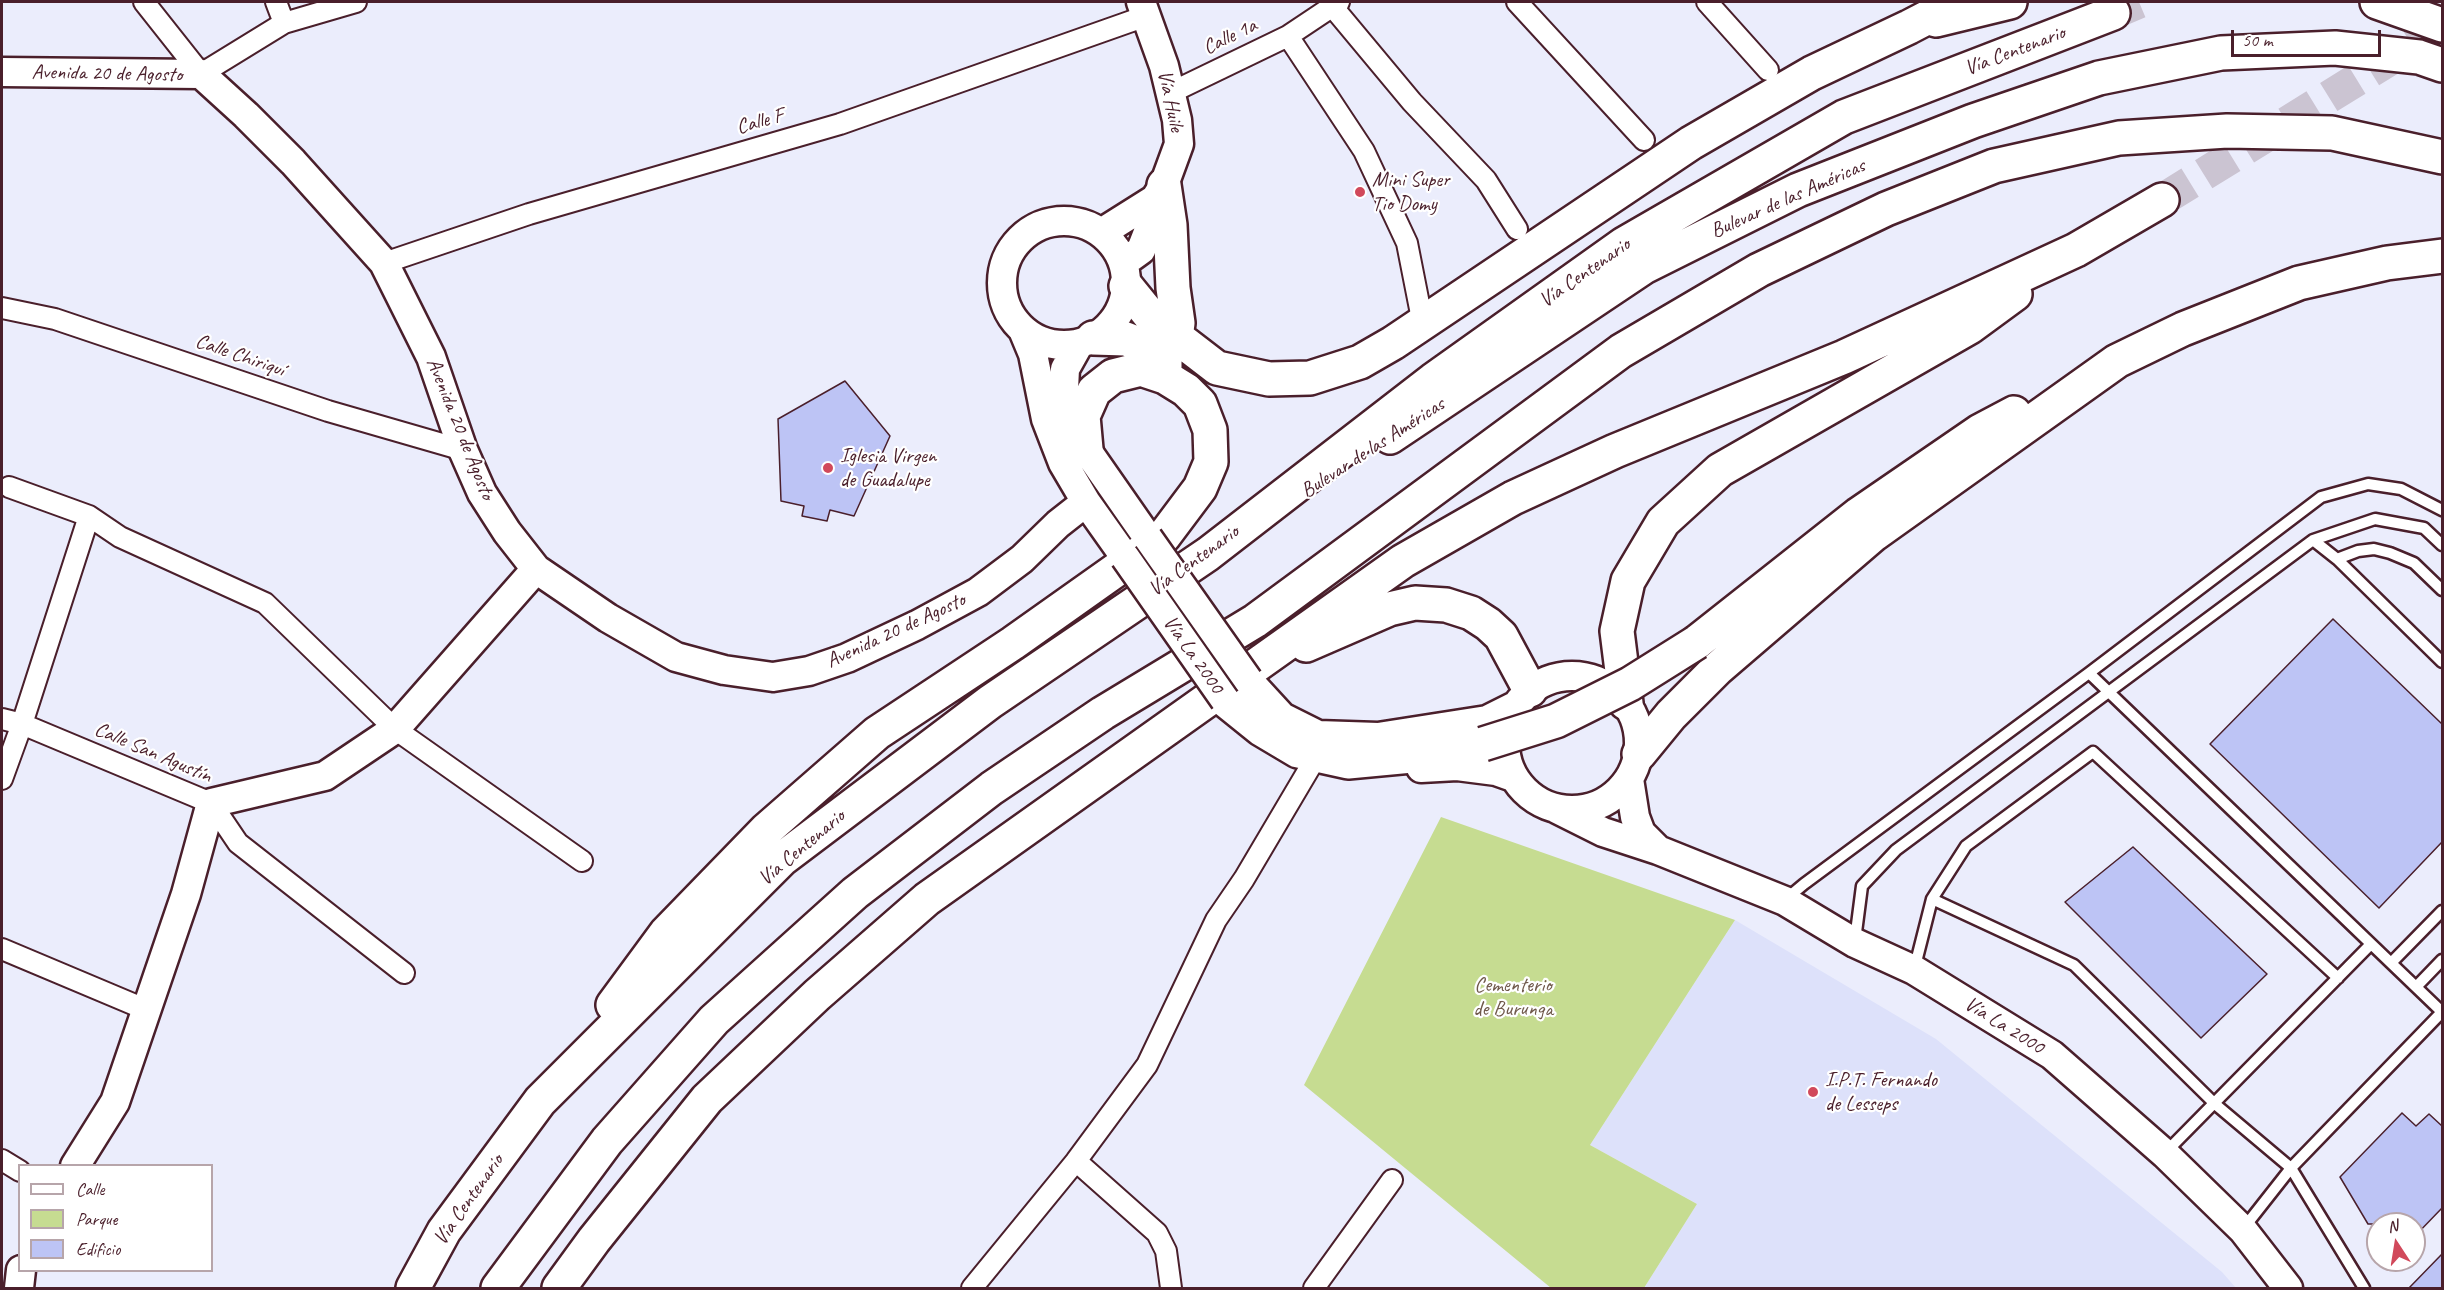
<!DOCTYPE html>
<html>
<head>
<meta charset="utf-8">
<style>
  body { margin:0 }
  #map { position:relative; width:2444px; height:1290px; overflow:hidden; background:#ebedfc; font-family:Caveat,sans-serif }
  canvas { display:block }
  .frame { position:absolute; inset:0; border:3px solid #4a1f2b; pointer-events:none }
  .legend { position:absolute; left:18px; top:1164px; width:195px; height:108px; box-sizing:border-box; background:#fff; border:2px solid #b7a5aa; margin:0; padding:8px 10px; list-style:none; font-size:18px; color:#4a1f2b }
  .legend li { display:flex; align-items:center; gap:12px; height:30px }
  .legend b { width:30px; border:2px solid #b7a5aa }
  .north { position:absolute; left:2366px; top:1212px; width:60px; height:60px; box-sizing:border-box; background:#fff; border:2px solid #b7a5aa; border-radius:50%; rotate:348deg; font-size:16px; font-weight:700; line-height:24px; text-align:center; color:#4a1f2b }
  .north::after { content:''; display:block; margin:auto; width:21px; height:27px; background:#d1495b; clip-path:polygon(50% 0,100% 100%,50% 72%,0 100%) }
  .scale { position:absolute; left:2231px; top:30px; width:150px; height:27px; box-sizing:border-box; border:3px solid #4a1f2b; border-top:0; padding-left:8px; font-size:18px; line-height:21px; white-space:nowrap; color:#4a1f2b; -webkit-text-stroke:4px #fff; paint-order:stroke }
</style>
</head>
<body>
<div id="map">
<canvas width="2444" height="1290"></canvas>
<div class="frame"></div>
<ul class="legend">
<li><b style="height:8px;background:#fff"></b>Calle</li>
<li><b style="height:16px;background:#c6dc91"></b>Parque</li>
<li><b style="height:16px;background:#bdc4f5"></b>Edificio</li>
</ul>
<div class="north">N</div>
<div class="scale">50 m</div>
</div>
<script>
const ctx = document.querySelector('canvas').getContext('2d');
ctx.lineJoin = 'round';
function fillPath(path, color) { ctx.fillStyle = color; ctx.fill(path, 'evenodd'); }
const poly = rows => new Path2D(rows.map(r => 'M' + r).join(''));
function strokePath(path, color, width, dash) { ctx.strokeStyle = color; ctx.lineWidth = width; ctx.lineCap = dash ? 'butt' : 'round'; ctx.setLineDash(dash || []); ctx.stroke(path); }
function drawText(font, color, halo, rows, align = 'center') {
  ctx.font = font + ' Caveat,sans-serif'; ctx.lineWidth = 4.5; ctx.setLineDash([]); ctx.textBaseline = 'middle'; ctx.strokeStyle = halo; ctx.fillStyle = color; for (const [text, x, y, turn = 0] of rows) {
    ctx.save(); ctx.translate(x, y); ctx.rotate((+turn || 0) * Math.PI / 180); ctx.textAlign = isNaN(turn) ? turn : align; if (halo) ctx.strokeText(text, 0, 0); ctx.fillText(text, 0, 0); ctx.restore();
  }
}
fillPath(poly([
  [1735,920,1936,1039,2222,1272,2236,1288,1644,1288,1697,1204,1590,1145]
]), '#dde1fa');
fillPath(poly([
  [1441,817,1735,920,1590,1145,1697,1204,1644,1288,1551,1288,1304,1085]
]), '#c6dc91');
const building = poly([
  [845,381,890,436,854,516,830,510,827,521,802,516,804,506,781,501,778,419,845,381],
  [2333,619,2442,724,2442,842,2379,908,2210,744,2333,619],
  [2133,847,2267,974,2201,1038,2065,902,2133,847],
  [2402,1113,2416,1126,2429,1114,2442,1126,2442,1208,2414,1237,2414,1224,2368,1224,2340,1177,2402,1113],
  [2442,1254,2442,1288,2409,1288,2442,1254]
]);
fillPath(building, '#bdc4f5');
strokePath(building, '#4a1f2b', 1.5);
strokePath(poly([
  [2113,13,2139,2],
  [2162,200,2442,27]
]), '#cbc4d2', 33, [33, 16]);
const lane = poly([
  [2313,540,2337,559,2442,662],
  [2337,559,2358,551,2374,549,2390,553,2414,563,2442,590],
  [2089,673,2442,1012],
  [1786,899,1804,884,2089,673,2321,497,2368,484,2401,489,2442,510],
  [1932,899,2074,965,2215,1104,2291,1168,2364,1288],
  [1855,940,1862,886,1896,850,2313,540,2375,519,2424,528,2442,545],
  [2391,963,2442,911],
  [1914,970,1932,899,1966,846,2093,752,2338,978],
  [2416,987,2442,960],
  [2165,1153,2371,944],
  [2243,1229,2291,1168,2442,1012]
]);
const street = poly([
  [144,2,201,74,284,23,356,2],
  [276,2,284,23],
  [1517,2,1644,140],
  [1707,2,1768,70],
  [1332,6,1412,102,1486,180,1517,229],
  [1288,36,1364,151,1407,243,1421,314],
  [1170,93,1288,36,1339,2],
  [384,263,529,214,840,124,1146,16],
  [2,308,55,319,328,411,463,450],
  [9,487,89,516,120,537,265,603,395,729,582,861],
  [2,719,22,724,211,803,238,843,404,973],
  [2,779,22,724,89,516],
  [2,949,147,1010],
  [2,1160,20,1171],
  [1076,1161,1157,1233,1166,1251,1171,1288],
  [972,1288,1076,1161,1147,1065,1216,920,1244,879,1312,764],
  [1314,1288,1392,1180]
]);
const secondary = poly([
  [2,72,201,74,246,115,293,162,384,263,431,357,463,450,482,493,507,532,536,569,608,618,676,657,724,670,773,677,809,671,847,658,917,625,978,592,1022,559,1058,524,1086,502],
  '1002 283a62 62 0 1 1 124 0a62 62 0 1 1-124 0Z',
  [1101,233,1155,199,1164,185,1179,144,1177,120,1164,66,1141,2],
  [1123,263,1141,250,1154,217,1155,199],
  [1023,330,1033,354,1046,419,1063,463,1086,502,1125,557],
  [1079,344,1065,369,1064,389,1072,415,1086,449,1148,538],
  '1505 743a67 67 0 1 1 134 0a67 67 0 1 1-134 0Z',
  [1248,680,1282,717,1318,735,1378,737,1487,720,1515,706],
  [1421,768,1457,766,1496,771,1513,777],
  [1629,779,1635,817,1641,833,1658,850],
  [1557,809,1603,832,1658,850,1785,901,1855,943,1914,970,2052,1055,2165,1154,2243,1230,2288,1288],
  [75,1166,115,1102,186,894,211,803,325,776,395,729,536,569],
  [19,1288,21,1270]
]);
const highway = poly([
  [2377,2,2442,25],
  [1936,20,2010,2],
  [1164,185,1170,225,1173,288,1178,323,1176,338],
  [1126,286,1152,318,1217,368,1269,379,1310,378,1360,362,1393,343,1691,143,1812,73,1909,27,1957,2],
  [1093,338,1126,339,1153,350,1165,361,1165,377],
  [1390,437,1644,267,1798,190,1973,121,2099,78,2221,53,2335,48,2419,57,2442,65],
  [1697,642,1859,514,1980,431,2014,413],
  [1306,645,1389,609,1415,603,1446,605,1471,613,1488,624,1501,636,1530,690],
  [1225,700,1261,729,1298,751,1348,762,1433,754,1483,744],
  [1626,703,1617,631,1628,581,1663,522,1720,470,1970,327,2015,294],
  [1639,754,1671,715,1717,669,1873,535,2117,361,2183,329,2299,283,2387,263,2442,256],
  [613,1005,666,933,766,830,877,733,1013,643,1164,536,1200,488,1211,462,1210,430,1200,404,1186,390,1165,377,1141,369,1113,376,1094,391,1083,416,1086,449],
  [413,1288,444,1231,540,1101,782,859,990,702,1208,554,1433,380,1624,244,1844,117,2113,13],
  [498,1288,607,1141,714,1020,855,893,992,788,1103,713,1255,621,1621,351,1759,270,1886,209,1994,166,2119,138,2227,131,2332,133,2442,157],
  [559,1288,594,1240,707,1099,817,995,927,899,1403,561,1513,498,1615,451,1844,357,2076,250,2162,200]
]);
strokePath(lane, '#4a1f2b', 15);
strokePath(street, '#4a1f2b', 24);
strokePath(secondary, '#4a1f2b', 33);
strokePath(highway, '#4a1f2b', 38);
strokePath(lane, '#fff', 10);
strokePath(street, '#fff', 20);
strokePath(secondary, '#fff', 28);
strokePath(highway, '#fff', 33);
const secondaryBridge = poly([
  [1148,538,1248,680],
  [1125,557,1225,700]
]);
const highwayBridge = poly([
  [1483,744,1556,721,1630,684,1697,642]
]);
strokePath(secondaryBridge, '#4a1f2b', 33, []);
strokePath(highwayBridge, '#4a1f2b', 38, []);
strokePath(secondaryBridge, '#fff', 28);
strokePath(highwayBridge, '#fff', 33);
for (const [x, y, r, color] of [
  [1360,192,6,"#d1495b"],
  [828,468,6,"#d1495b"],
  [1813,1092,6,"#d1495b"]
]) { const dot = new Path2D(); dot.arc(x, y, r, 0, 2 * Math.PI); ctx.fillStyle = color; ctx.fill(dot); strokePath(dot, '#fff', 2); }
drawText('21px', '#4a1f2b', '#fff', [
  ["Calle 1a",1230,37,-26],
  ["Vía Centenario",2015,51,-21],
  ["Avenida 20 de Agosto",107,74,1],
  ["Vía Huile",1170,101,78],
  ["Calle F",760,122,-16],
  ["Bulevar de las Américas",1788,199,-24],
  ["Vía Centenario",1585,273,-35],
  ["Calle Chiriquí",240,356,19],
  ["Avenida 20 de Agosto",460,429,68],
  ["Bulevar de las Américas",1373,448,-33],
  ["Vía Centenario",1194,561,-36],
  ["Avenida 20 de Agosto",896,631,-25],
  ["Vía La 2000",1193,655,55],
  ["Calle San Agustín",153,753,23],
  ["Vía Centenario",802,848,-40],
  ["Vía La 2000",2004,1026,32],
  ["Vía Centenario",469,1200,-55]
]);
drawText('21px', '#4a1f2b', '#fff', [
  ["Mini Super",1372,180],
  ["Tio Domy",1372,204],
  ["Iglesia Virgen",840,456],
  ["de Guadalupe",840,480],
  ["I.P.T. Fernando",1825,1080],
  ["de Lesseps",1825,1104]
], 'left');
drawText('21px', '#6f584a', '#fff', [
  ["Cementerio",1513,985],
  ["de Burunga",1513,1009]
]);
</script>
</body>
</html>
